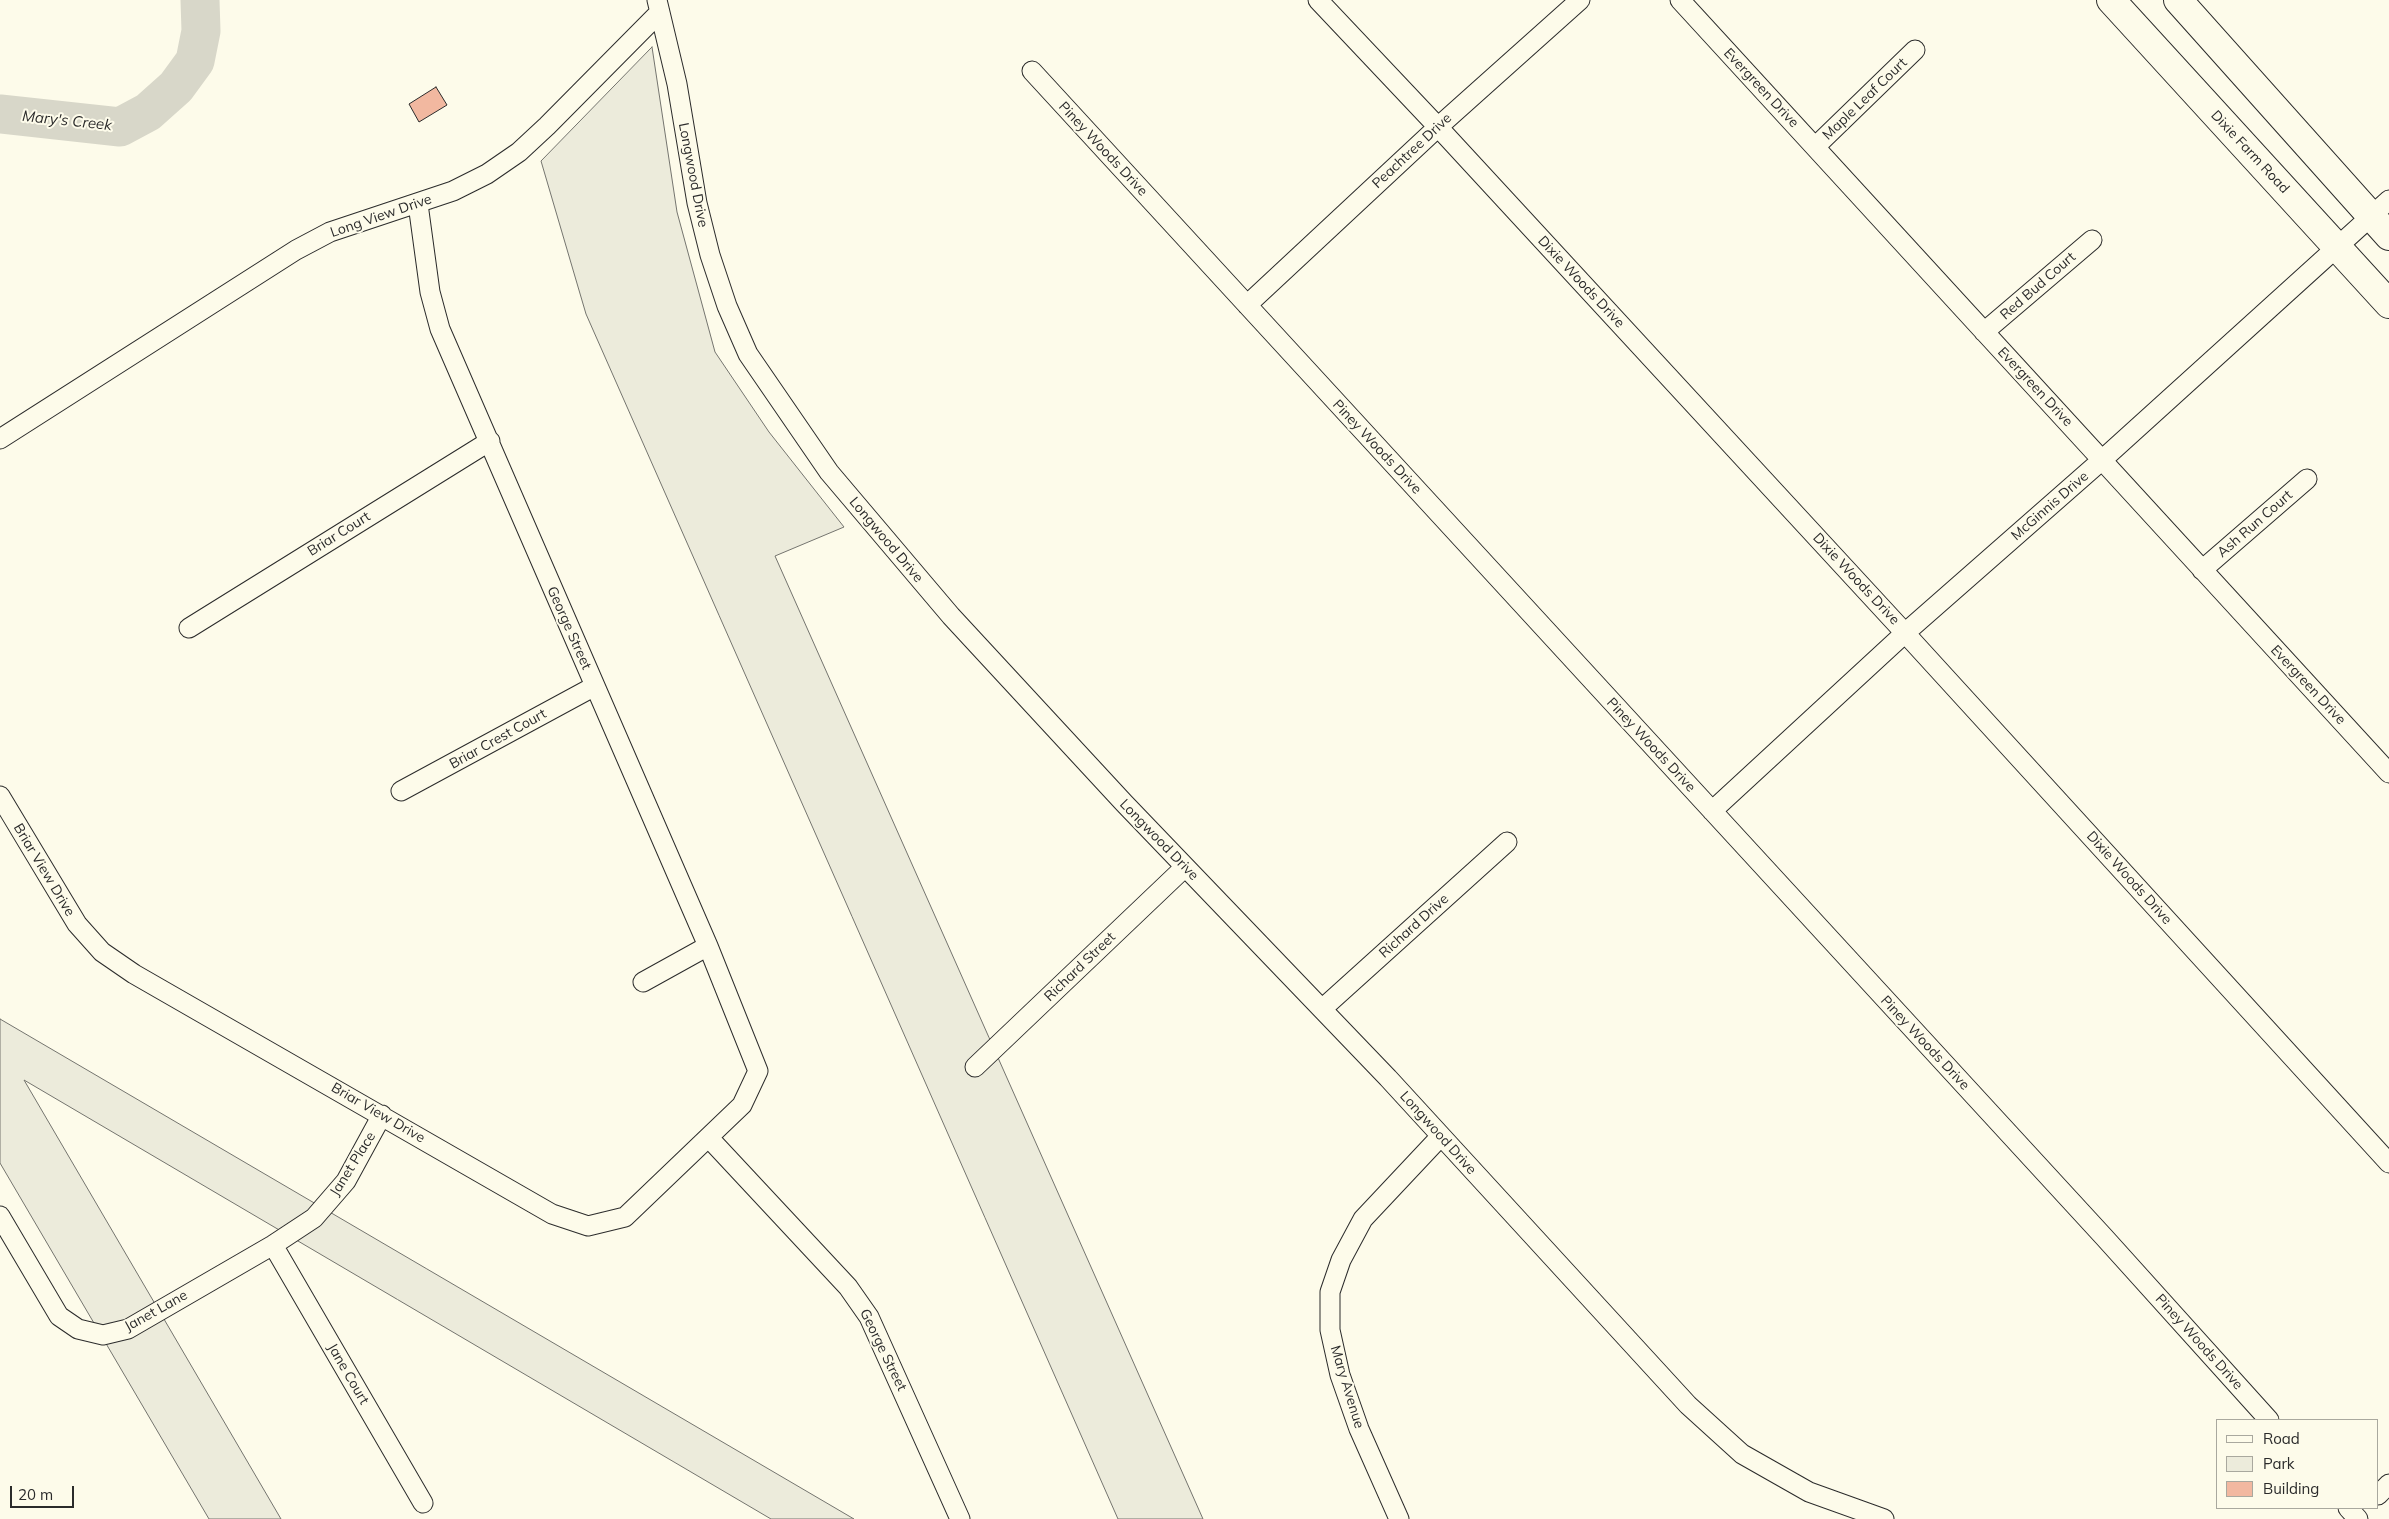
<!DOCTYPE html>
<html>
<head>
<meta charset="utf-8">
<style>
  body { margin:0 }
  #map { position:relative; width:2389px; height:1519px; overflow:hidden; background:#fdfbea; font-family:Mulish,sans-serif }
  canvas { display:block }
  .legend { position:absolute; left:2216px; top:1419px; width:162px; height:90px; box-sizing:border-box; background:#fdfbea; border:1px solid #a9a89e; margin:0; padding:6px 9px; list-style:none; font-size:15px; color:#2b2b2b }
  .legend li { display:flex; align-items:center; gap:10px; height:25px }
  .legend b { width:25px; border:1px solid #a9a89e }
  .scale { position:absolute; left:10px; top:1486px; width:64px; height:22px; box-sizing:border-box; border:2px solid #2b2b2b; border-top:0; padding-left:6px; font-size:15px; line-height:18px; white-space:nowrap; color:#2b2b2b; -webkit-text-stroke:4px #fdfbea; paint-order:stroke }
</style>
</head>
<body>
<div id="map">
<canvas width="2389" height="1519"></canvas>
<ul class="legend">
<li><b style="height:6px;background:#fdfbea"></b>Road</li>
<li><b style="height:14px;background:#ecebdb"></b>Park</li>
<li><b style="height:14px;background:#f2b8a0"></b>Building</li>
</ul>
<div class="scale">20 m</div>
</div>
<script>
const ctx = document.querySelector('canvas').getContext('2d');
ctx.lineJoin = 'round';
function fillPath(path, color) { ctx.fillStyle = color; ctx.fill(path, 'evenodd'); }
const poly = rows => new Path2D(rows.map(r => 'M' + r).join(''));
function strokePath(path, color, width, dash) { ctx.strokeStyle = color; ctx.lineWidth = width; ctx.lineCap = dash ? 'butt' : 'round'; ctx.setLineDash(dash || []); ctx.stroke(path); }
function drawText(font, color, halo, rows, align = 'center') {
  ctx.font = font + ' Mulish,sans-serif'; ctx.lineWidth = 4; ctx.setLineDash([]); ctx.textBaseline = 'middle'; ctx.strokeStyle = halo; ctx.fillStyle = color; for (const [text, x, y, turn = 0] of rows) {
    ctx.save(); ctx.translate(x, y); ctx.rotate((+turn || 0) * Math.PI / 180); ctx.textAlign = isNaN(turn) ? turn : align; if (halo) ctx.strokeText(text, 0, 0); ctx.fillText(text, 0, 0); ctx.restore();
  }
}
const green = poly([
  [652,47,677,212,715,352,769,432,844,527,775,556,1203,1519,1118,1519,586,314,541,161,652,47],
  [0,1019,854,1519,771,1519,24,1080,281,1519,209,1519,0,1163,0,1019]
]);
fillPath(green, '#ecebdb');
strokePath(green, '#74746e', 1);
strokePath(poly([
  [0,114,120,127,148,112,176,87,195,61,201,31,200,0]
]), '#d8d7c9', 39);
const building = poly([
  [436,87,447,105,419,122,409,104,436,87]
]);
fillPath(building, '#f2b8a0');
strokePath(building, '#2b2b2b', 1);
const street = poly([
  [657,0,677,84,697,203,710,255,727,306,748,354,829,472,951,616,1124,803,1388,1078,1688,1405,1742,1454,1809,1492,1884,1519],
  [1318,0,1438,127,1905,633,2389,1163],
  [1680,0,2389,773],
  [1032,71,2104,1237,2269,1420],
  [1815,147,1915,50],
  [1247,305,1438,127,1580,0],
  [1984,332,2092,240],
  [0,439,296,250,330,232,453,191,487,174,519,152,547,126,660,12],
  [2202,570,2307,479],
  [189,628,490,441],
  [401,791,595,686],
  [0,796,77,924,102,952,134,974,552,1214,588,1226,625,1217,742,1105,758,1071,708,946,440,329,430,292,418,204],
  [1712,811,1905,633,2102,460,2389,200],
  [643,982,708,946],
  [1322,1009,1507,842],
  [975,1067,1185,867],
  [709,1138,848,1287,869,1317,960,1519],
  [0,1216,59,1316,78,1329,103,1335,128,1329,273,1245,314,1218,346,1181,382,1115],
  [273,1245,423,1503],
  [2378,1495,2389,1484],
  [2348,1508,2358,1519],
  [1399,1519,1359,1429,1340,1375,1330,1330,1330,1292,1341,1260,1363,1219,1441,1136]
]);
const secondary = poly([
  [2111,0,2389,304],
  [2178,0,2389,236]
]);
strokePath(street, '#2b2b2b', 21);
strokePath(secondary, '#2b2b2b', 30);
strokePath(street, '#fdfbea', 19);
strokePath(secondary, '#fdfbea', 28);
drawText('14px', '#2b2b2b', '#fdfbea', [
  ["Evergreen Drive",1761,88,47],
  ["Maple Leaf Court",1865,99,-44],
  ["Piney Woods Drive",1103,149,47],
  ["Peachtree Drive",1412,151,-43],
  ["Dixie Farm Road",2250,152,47],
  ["Longwood Drive",693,175,79],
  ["Long View Drive",381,216,-19],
  ["Dixie Woods Drive",1581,282,47],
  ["Red Bud Court",2038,286,-41],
  ["Evergreen Drive",2035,387,47],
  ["Piney Woods Drive",1377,447,47],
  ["McGinnis Drive",2050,506,-41],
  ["Ash Run Court",2255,524,-41],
  ["Briar Court",339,534,-32],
  ["Longwood Drive",886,540,50],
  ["Dixie Woods Drive",1856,579,47],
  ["George Street",569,628,66],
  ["Evergreen Drive",2308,685,47],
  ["Briar Crest Court",498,739,-29],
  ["Piney Woods Drive",1651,745,47],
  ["Longwood Drive",1159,840,46],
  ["Briar View Drive",44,870,59],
  ["Dixie Woods Drive",2129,878,48],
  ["Richard Drive",1414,926,-42],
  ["Richard Street",1080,967,-44],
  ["Piney Woods Drive",1925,1043,47],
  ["Briar View Drive",378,1113,30],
  ["Longwood Drive",1438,1133,48],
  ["Janet Place",353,1164,-58],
  ["Janet Lane",156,1311,-29],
  ["Piney Woods Drive",2199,1342,48],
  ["George Street",883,1350,64],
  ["Jane Court",348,1374,60],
  ["Mary Avenue",1347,1387,73]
]);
drawText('italic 15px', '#2b2b2b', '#fdfbea', [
  ["Mary's Creek",67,121,6]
]);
</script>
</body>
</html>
